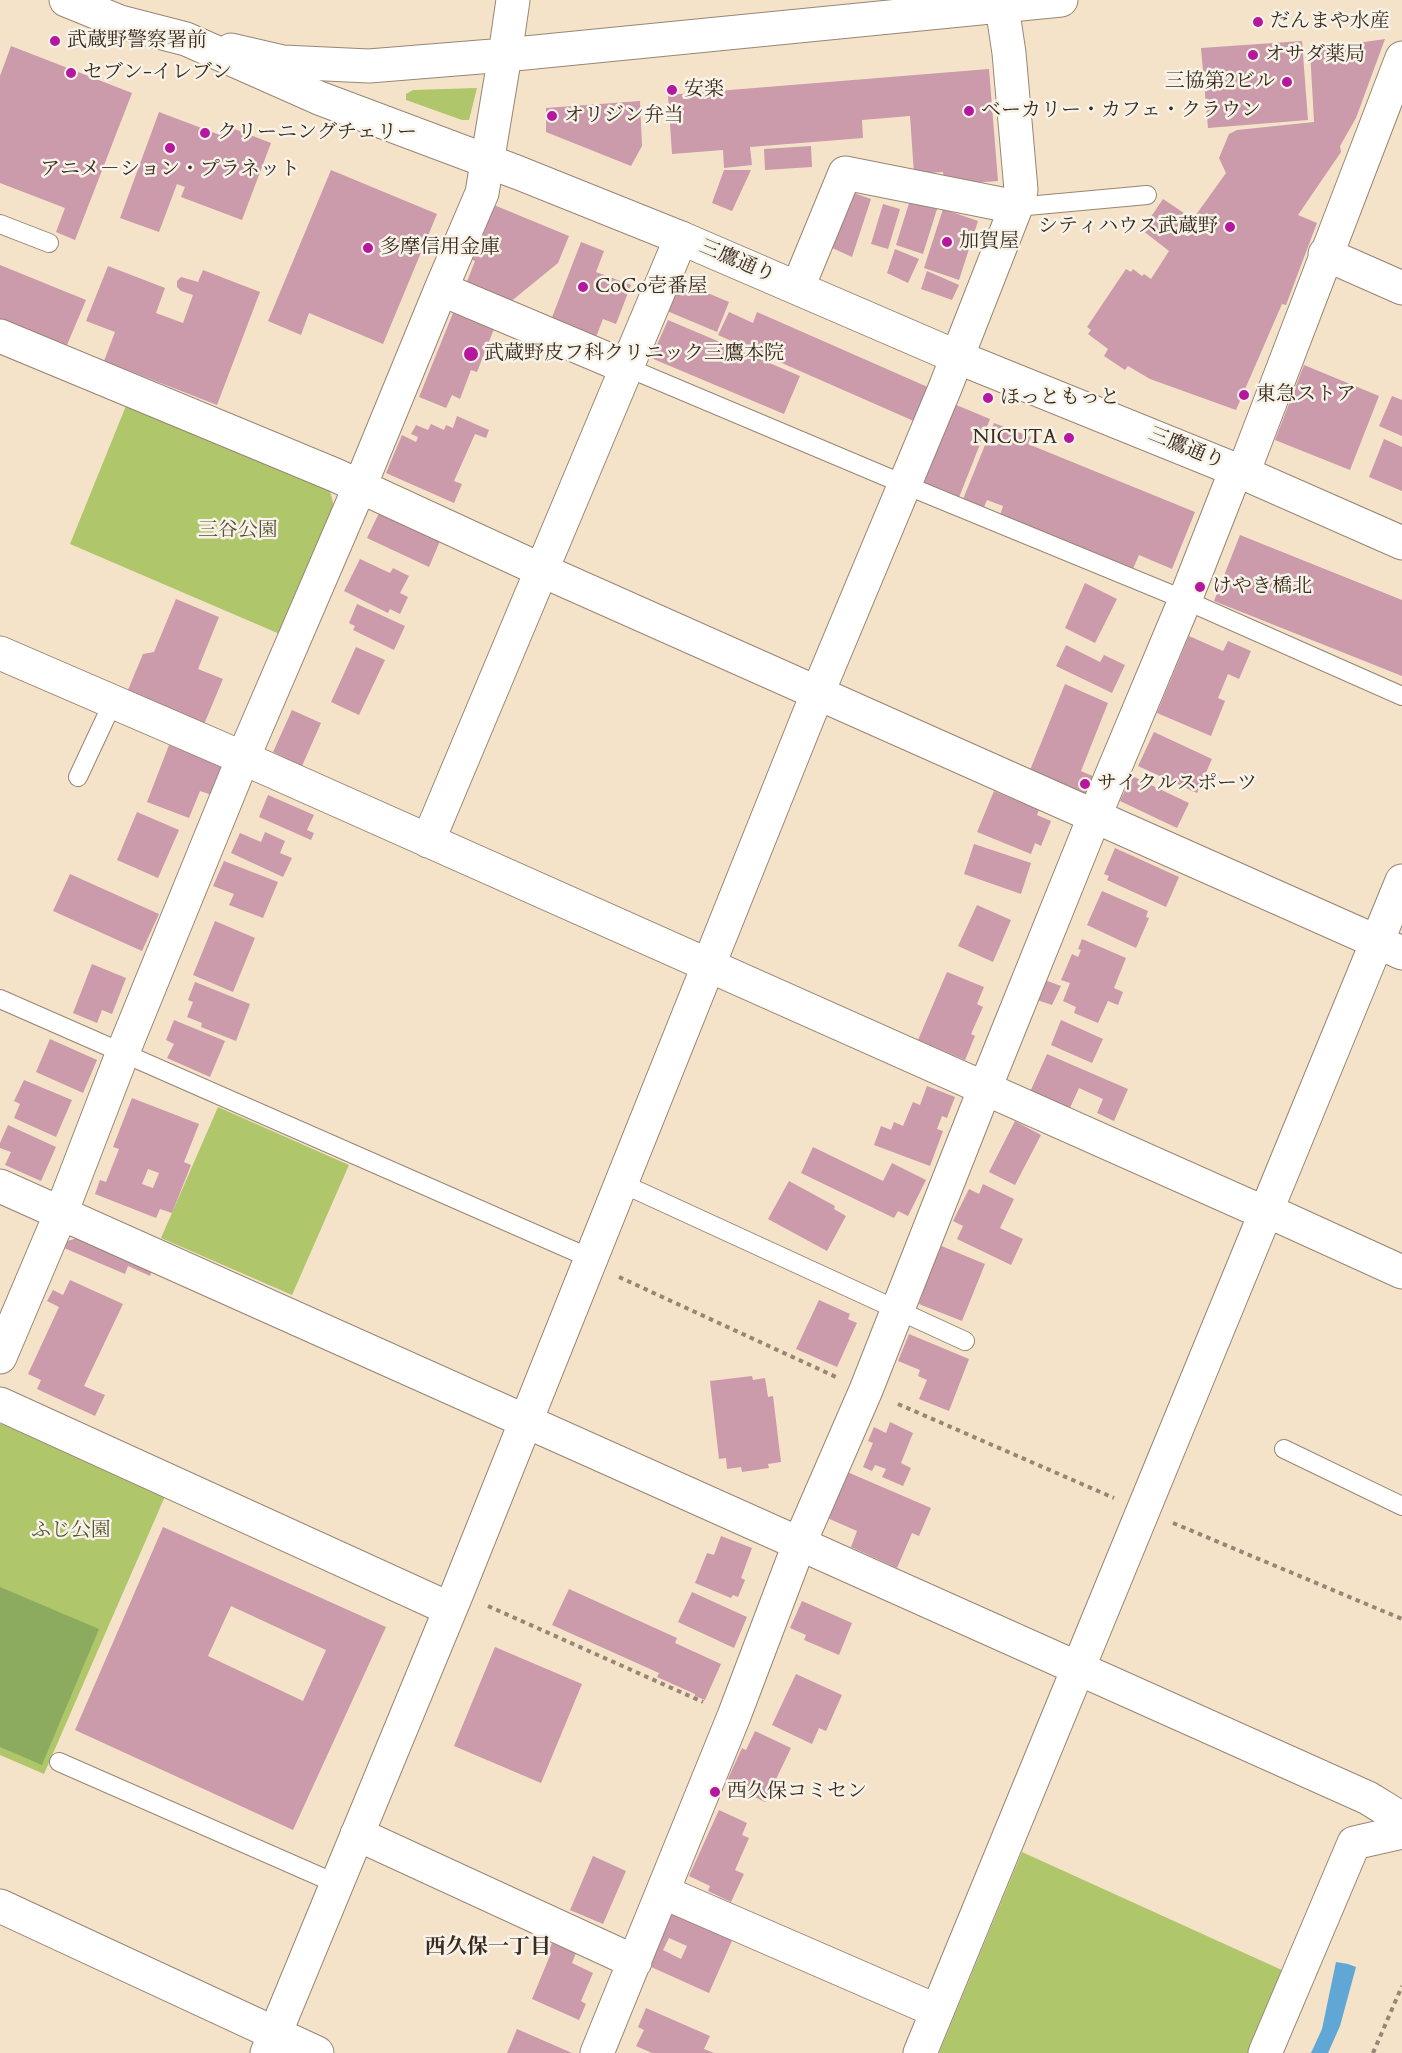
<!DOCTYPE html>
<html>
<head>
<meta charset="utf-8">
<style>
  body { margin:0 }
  canvas { display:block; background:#f4e2c9 }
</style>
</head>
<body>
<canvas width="1402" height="2053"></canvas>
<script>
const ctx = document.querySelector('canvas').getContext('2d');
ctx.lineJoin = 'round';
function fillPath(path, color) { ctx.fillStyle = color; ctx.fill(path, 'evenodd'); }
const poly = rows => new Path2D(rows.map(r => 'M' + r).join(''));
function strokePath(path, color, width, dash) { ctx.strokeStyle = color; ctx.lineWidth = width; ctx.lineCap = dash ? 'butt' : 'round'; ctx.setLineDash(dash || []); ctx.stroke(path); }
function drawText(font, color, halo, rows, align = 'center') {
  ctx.font = font + ' Cardo,"Noto Serif JP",serif'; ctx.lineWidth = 5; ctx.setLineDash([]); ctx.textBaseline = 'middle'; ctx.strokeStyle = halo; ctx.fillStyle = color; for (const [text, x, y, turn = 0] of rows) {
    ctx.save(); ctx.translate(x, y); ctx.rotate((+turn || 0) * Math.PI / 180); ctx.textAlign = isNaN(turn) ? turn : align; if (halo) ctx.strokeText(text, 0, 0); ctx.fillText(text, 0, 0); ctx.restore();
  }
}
fillPath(poly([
  [477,88,469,120,462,120,406,100,406,94,413,90],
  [128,401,328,484,334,506,282,635,70,544],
  [218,1107,349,1165,292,1295,161,1238],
  [0,1424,8,1424,166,1494,44,1774,0,1755],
  [1022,1852,1284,1971,1249,2053,939,2053]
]), '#b0c66b');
fillPath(poly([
  [0,1587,99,1629,42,1765,0,1747]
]), '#8cab5f');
fillPath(poly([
  [1336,1962,1348,1964,1356,1967,1340,2026,1328,2053,1311,2053,1322,2029]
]), '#60a7d6');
fillPath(poly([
  [1385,39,1356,118,1340,146,1341,152,1298,215,1317,223,1286,305,1282,304,1236,410,1150,379,1128,366,1125,370,1104,356,1108,349,1088,334,1091,330,1087,327,1126,269,1131,272,1133,269,1142,276,1144,274,1151,279,1169,251,1142,230,1163,199,1193,219,1226,173,1219,158,1229,134,1237,130,1314,122,1310,50],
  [1302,41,1308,120,1208,128,1201,48],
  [11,46,132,93,75,240,56,232,65,208,0,183,0,76],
  [989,69,998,181,945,185,943,172,914,174,910,116,862,120,863,138,750,147,752,165,724,168,723,150,672,154,668,95],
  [640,101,642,146,631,166,546,132,546,108],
  [159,112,220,135,224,125,271,143,242,220,181,197,185,187,177,184,159,232,120,218],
  [811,146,812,167,765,170,764,149],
  [331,170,437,214,383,344,309,313,301,335,268,321],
  [724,170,751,170,732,211,712,203],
  [851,192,871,199,852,257,830,247],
  [910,200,937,209,923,254,896,245],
  [883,204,900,209,888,249,871,244],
  [494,205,569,236,558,263,509,303,466,284,475,261,471,259],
  [943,209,978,221,959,280,924,268],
  [581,242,604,251,596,272,631,285,616,324,603,319,596,337,551,320],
  [895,249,919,259,908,283,887,273],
  [0,265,86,300,64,352,0,326],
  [108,266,165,288,156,313,183,323,193,295,181,291,177,287,177,281,181,277,198,282,203,270,260,292,217,405,104,361,115,332,86,321],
  [927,271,959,285,952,300,921,289],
  [679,281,729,302,717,332,667,311],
  [729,312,753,323,757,312,930,388,916,422,718,335],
  [453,313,494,329,477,372,471,370,460,399,452,395,446,408,419,397],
  [668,320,800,376,784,414,651,358],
  [1304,365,1379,396,1350,470,1275,440],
  [1392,396,1402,400,1402,436,1379,426],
  [954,404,990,419,958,500,922,485],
  [457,416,489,430,486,438,475,434,454,481,462,484,454,503,386,473,402,435,416,442,418,437,411,434,416,425,428,430,431,424,444,430,446,425,453,428],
  [994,423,1031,437,1028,444,1195,512,1172,569,1139,555,1132,571,999,518,1003,506,987,500,982,512,961,504],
  [1384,439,1402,447,1402,491,1369,477],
  [379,513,440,541,429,567,367,538],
  [1240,535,1402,600,1402,676,1214,601],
  [360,559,390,573,393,568,409,576,400,593,408,597,400,614,390,609,388,613,344,591],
  [1085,583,1117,599,1095,643,1065,628],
  [176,599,219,617,198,669,223,679,202,729,125,697,143,654,154,652],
  [357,604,405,626,394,650,353,630,355,626,349,623],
  [1189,636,1223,651,1228,641,1251,651,1239,679,1228,674,1218,698,1225,701,1211,736,1157,713],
  [1066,645,1100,662,1104,655,1125,665,1112,693,1056,666],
  [356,647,385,660,359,715,331,702],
  [1065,684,1108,703,1081,771,1097,778,1088,800,1028,775],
  [292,710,321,723,302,766,273,752],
  [1154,732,1212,759,1197,793,1138,766],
  [169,745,224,767,212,795,200,791,189,818,147,802],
  [1132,776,1189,803,1177,828,1120,801],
  [994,791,1039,810,1037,815,1051,821,1041,846,1035,843,1031,854,977,832],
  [268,795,314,815,307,830,314,833,311,840,259,817],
  [137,812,179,830,158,878,117,860],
  [265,832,285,841,280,853,292,858,283,877,231,853,240,833,261,842],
  [974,844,1031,863,1021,894,964,874],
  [1115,848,1179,877,1166,907,1107,880,1109,876,1104,874],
  [224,861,278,882,263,918,229,905,234,894,213,886],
  [70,874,159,914,142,951,53,911],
  [1102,891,1148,911,1146,917,1149,918,1136,948,1087,925],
  [977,905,1011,920,993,962,958,946],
  [215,921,255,938,233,992,193,975],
  [1082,939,1126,958,1114,988,1123,992,1118,1005,1108,1001,1098,1023,1074,1013,1076,1007,1063,1001,1070,983,1061,980,1072,954,1078,957,1081,950,1078,949],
  [92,964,126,978,112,1014,102,1010,97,1023,73,1013],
  [947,972,984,987,977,1004,983,1007,971,1034,975,1036,965,1060,918,1040],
  [1045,980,1061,986,1052,1005,1037,1000],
  [195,982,250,1004,236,1041,201,1027,202,1023,187,1017,193,1002,188,1000],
  [174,1020,225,1041,210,1077,167,1058,174,1044,166,1040],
  [1061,1020,1103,1039,1092,1063,1051,1045],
  [50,1039,97,1060,83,1093,36,1072],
  [1047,1054,1128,1089,1114,1121,1097,1113,1103,1099,1079,1088,1069,1110,1030,1092],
  [24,1080,72,1100,56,1137,14,1118,20,1104,14,1101],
  [927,1086,955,1097,947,1118,942,1116,937,1129,943,1131,930,1166,874,1145,881,1126,891,1130,894,1122,903,1126,913,1102,920,1105],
  [132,1098,199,1124,184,1162,191,1165,172,1213,160,1209,156,1218,95,1194,100,1180,106,1182,119,1149,113,1147],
  [148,1169,159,1173,153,1188,142,1184],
  [1015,1121,1041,1135,1015,1185,989,1172],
  [8,1125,56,1147,41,1181,5,1165,11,1152,0,1148,0,1143],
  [813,1147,883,1181,892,1163,926,1180,908,1216,898,1211,894,1218,801,1173],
  [789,1181,835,1206,834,1209,846,1216,827,1251,768,1219],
  [983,1184,1014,1199,1000,1228,1023,1239,1011,1265,957,1239,963,1226,953,1221,969,1189,979,1194],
  [78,1238,152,1270,150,1276,128,1266,125,1274,64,1248,67,1241],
  [939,1245,985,1264,962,1321,919,1304,926,1284,924,1283],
  [70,1280,123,1304,84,1386,105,1395,95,1416,37,1389,41,1380,28,1374,59,1307,47,1301,53,1290,63,1295],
  [819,1300,850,1314,848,1319,857,1323,837,1367,796,1349],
  [909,1334,969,1359,949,1411,919,1399,927,1380,918,1376,920,1370,898,1361],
  [752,1376,753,1380,765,1378,768,1397,773,1396,781,1462,768,1464,769,1468,742,1472,741,1467,727,1469,726,1458,719,1459,710,1381],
  [890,1422,913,1433,901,1463,911,1468,903,1486,882,1477,886,1469,875,1465,872,1471,863,1467,873,1443,868,1441,874,1427,886,1433],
  [845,1471,931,1508,919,1536,912,1533,897,1568,851,1547,857,1531,825,1517],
  [163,1527,386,1627,293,1830,75,1730],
  [231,1606,326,1650,303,1701,208,1656],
  [721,1536,752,1548,741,1578,745,1580,738,1597,733,1595,731,1598,695,1583,707,1553,714,1555],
  [569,1589,677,1638,675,1643,721,1664,705,1700,695,1696,695,1694,657,1677,659,1673,552,1625],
  [692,1592,747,1617,734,1648,678,1622],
  [802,1601,852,1623,839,1655,804,1640,806,1635,790,1628],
  [495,1647,582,1684,541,1783,454,1746],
  [796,1674,842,1695,826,1731,819,1728,812,1744,772,1725],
  [755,1731,791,1748,765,1802,726,1783,742,1748,746,1750],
  [719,1810,747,1823,742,1835,749,1838,735,1870,744,1874,731,1902,708,1891,710,1886,689,1876],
  [593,1856,626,1871,603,1924,570,1910],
  [679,1912,734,1936,709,1993,649,1966,671,1915],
  [669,1938,687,1946,681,1959,663,1950],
  [552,1943,576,1953,572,1963,593,1973,581,2001,586,2004,579,2020,532,1999,551,1953,548,1952],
  [646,2008,710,2036,704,2049,714,2053,652,2053,636,2046,644,2030,638,2027],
  [517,2029,572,2053,507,2053]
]), '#cb9bab');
const service = poly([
  [1016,207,1147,195],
  [0,224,49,243],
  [626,367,920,491,1185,600,1402,696],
  [78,777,113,702],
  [0,999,592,1259],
  [621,1183,965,1341],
  [1284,1449,1402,1506],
  [59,1762,337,1884]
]);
const minor = poly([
  [1325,254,1402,288],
  [798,287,845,173,1016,207],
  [441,289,626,367],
  [0,336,335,475,541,570,1402,953],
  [1243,473,1402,58],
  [0,653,243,758,1249,1206,1281,1217,1402,1272],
  [428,841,681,238],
  [0,1186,1368,1798,1402,1819],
  [0,1357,61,1213,123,1052,243,758,360,486,441,289,482,193,505,55],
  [0,1404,450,1609],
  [357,1834,635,1962],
  [663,1892,937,2011],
  [0,1906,317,2053],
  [267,2053,457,1593,818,692,945,388,1016,207,1021,190,1009,53,1001,0],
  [597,2053,734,1716,800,1542,866,1390,985,1088,1095,815,1185,600,1236,470],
  [920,2053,1402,881],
  [1265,2053,1354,1843,1402,1832]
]);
const tertiary = poly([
  [231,50,283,62,369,66,505,55,1061,0],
  [505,55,513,0]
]);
const secondary = poly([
  [66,0,120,22,186,39,319,98,519,173,681,238,957,357,1241,472,1402,543]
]);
strokePath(service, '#988674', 20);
strokePath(minor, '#988674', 35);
strokePath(tertiary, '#988674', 35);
strokePath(secondary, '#988674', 35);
strokePath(poly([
  [619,1277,836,1377],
  [898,1404,1114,1498],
  [1173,1523,1402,1619],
  [488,1606,703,1702],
  [1373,2053,1402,1986]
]), '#988674', 4, [4.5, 4.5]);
strokePath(service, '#fff', 18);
strokePath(minor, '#fff', 33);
strokePath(tertiary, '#fff', 33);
strokePath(secondary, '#fff', 33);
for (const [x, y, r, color] of [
  [1258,22,6,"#b5179e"],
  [55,41,6,"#b5179e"],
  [1253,55,6,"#b5179e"],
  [71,73,6,"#b5179e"],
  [1287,82,6,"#b5179e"],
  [672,90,6,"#b5179e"],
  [969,111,6,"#b5179e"],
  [552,116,6,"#b5179e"],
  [205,133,6,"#b5179e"],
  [170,148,6,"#b5179e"],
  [1230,227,6,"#b5179e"],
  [947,242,6,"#b5179e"],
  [368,248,6,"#b5179e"],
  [583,287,6,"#b5179e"],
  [471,354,8,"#b5179e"],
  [1244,395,6,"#b5179e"],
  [988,398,6,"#b5179e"],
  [1069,438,6,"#b5179e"],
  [1200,587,6,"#b5179e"],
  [1085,784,6,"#b5179e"],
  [715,1792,6,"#b5179e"]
]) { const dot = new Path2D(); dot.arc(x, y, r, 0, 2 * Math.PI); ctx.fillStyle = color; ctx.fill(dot); strokePath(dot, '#f7f3e8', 2); }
drawText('20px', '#3b2a1e', '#f7f3e8', [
  ["だんまや水産",1270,22],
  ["武蔵野警察署前",67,41],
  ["オサダ薬局",1265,55],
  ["セブン-イレブン",83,73],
  ["三協第2ビル",1275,82,"right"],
  ["安楽",684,90],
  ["ベーカリー・カフェ・クラウン",981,111],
  ["オリジン弁当",564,116],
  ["クリーニングチェリー",217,133],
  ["アニメ－ション・プラネット",170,170,"center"],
  ["シティハウス武蔵野",1218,227,"right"],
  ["加賀屋",959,242],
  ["多摩信用金庫",380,248],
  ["CoCo壱番屋",595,287],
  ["武蔵野皮フ科クリニック三鷹本院",484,354],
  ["東急ストア",1256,395],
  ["ほっともっと",1000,398],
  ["NICUTA",1057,438,"right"],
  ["けやき橋北",1212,587],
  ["サイクルスポーツ",1097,784],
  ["西久保コミセン",727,1792]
], 'left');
drawText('20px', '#3b2a1e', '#f7f3e8', [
  ["三鷹通り",737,262,23],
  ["三鷹通り",1186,449,22]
]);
drawText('20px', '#585131', '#f7f3e8', [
  ["三谷公園",238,531],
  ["ふじ公園",71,1531]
]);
drawText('bold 21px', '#3b2a1e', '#f7f3e8', [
  ["西久保一丁目",488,1948]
]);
</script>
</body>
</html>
